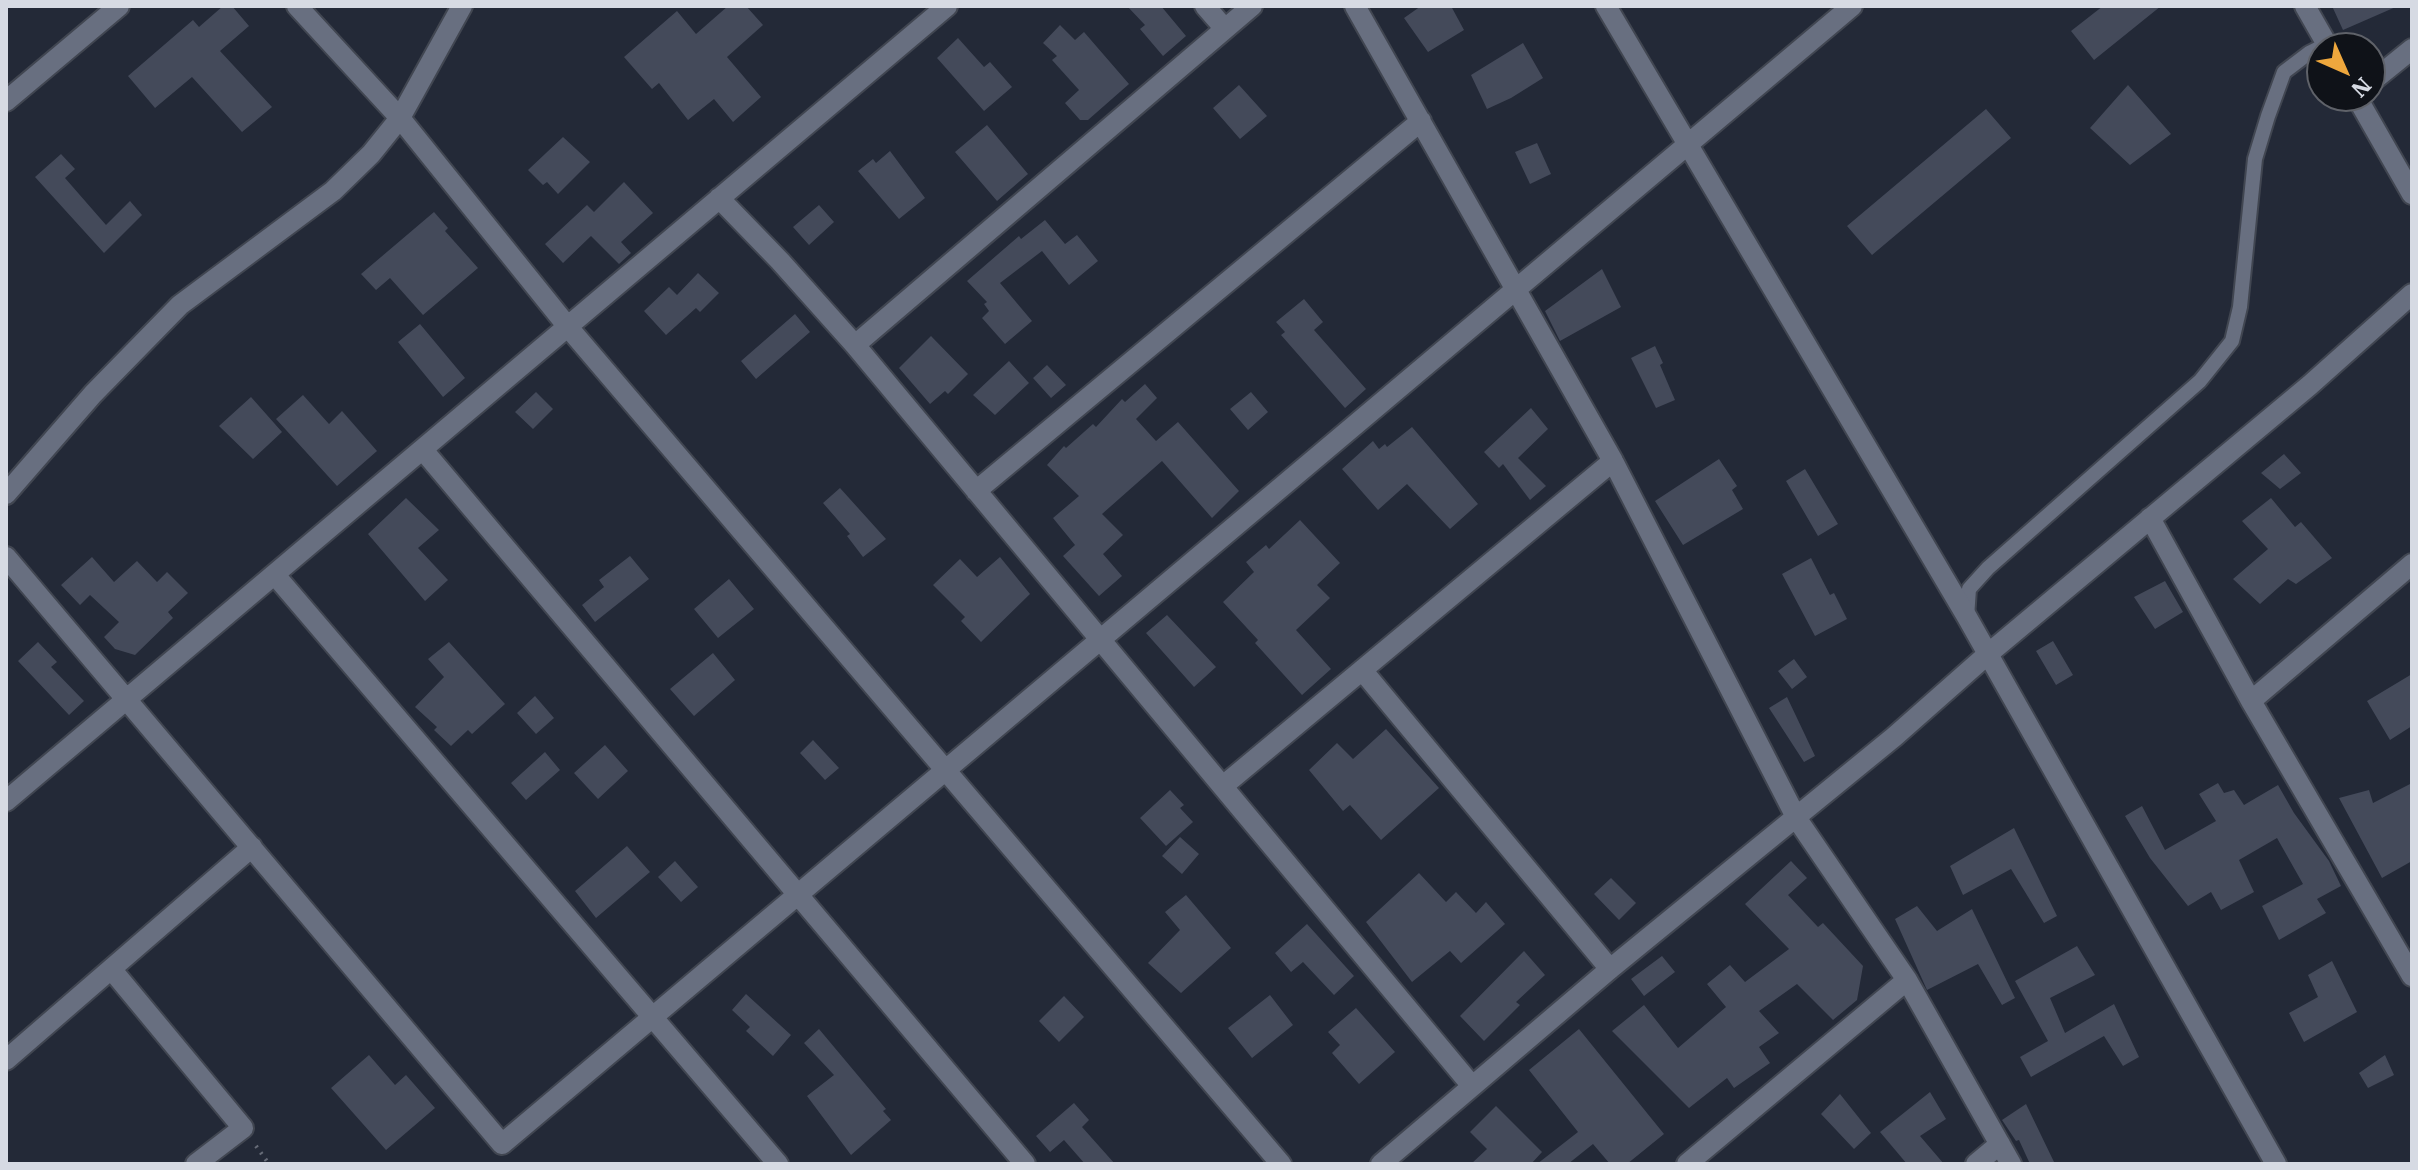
<!DOCTYPE html>
<html>
<head>
<meta charset="utf-8">
<style>
  body { margin:0 }
  #map { position:relative; width:2418px; height:1170px; overflow:hidden; background:#232937; font-family:"IBM Plex Serif",serif }
  canvas { display:block }
  .frame { position:absolute; inset:0; border:8px solid #d6dae3; pointer-events:none }
  .north { position:absolute; left:2306px; top:32px; width:80px; height:80px; box-sizing:border-box; background:#0f1218; border:2px solid #5f6269; border-radius:50%; rotate:135deg; font-size:22px; font-weight:700; line-height:32px; text-align:center; color:#d6dae3 }
  .north::after { content:''; display:block; margin:auto; width:28px; height:36px; background:#eea73d; clip-path:polygon(50% 0,100% 100%,50% 72%,0 100%) }
</style>
</head>
<body>
<div id="map">
<canvas width="2418" height="1170"></canvas>
<div class="frame"></div>
<div class="north">N</div>
</div>
<script>
const ctx = document.querySelector('canvas').getContext('2d');
ctx.lineJoin = 'round';
function fillPath(path, color) { ctx.fillStyle = color; ctx.fill(path, 'evenodd'); }
const poly = rows => new Path2D(rows.map(r => 'M' + r).join(''));
function strokePath(path, color, width, dash) { ctx.strokeStyle = color; ctx.lineWidth = width; ctx.lineCap = dash ? 'butt' : 'round'; ctx.setLineDash(dash || []); ctx.stroke(path); }
fillPath(poly([
  [223,6,232,6,249,26,220,51,272,107,242,132,192,77,155,108,128,76,193,20,199,27],
  [728,6,746,6,763,25,727,57,761,97,733,122,714,99,688,120,659,83,652,89,624,57,677,11,696,34],
  [1127,6,1161,6,1186,36,1163,56,1140,29,1145,25],
  [1421,6,1451,6,1464,30,1428,52,1404,18],
  [2103,6,2161,6,2094,60,2071,31],
  [2332,6,2398,6,2343,30],
  [1060,25,1075,40,1084,32,1129,84,1088,120,1080,120,1065,103,1079,90,1052,60,1057,56,1043,43],
  [958,38,984,67,990,62,1012,87,984,111,937,58],
  [1523,43,1543,78,1511,98,1487,109,1471,75],
  [1239,85,1267,116,1240,139,1213,108],
  [2128,85,2171,134,2130,165,2090,128],
  [1986,109,2011,138,1872,255,1847,226],
  [987,125,1028,174,997,201,955,152],
  [563,137,590,162,558,194,547,182,543,185,528,170],
  [1537,143,1551,174,1530,184,1515,152],
  [890,151,925,198,899,219,858,171,873,159,876,163],
  [61,154,75,169,65,178,106,225,130,201,142,215,104,253,35,177],
  [624,182,653,213,621,242,631,253,619,264,591,236,563,263,545,244,587,205,594,212],
  [819,205,834,222,809,245,793,227],
  [434,212,448,228,445,231,478,268,423,315,390,278,376,290,361,274],
  [1045,220,1065,244,1077,235,1098,261,1069,285,1042,251,1000,283,1032,321,1005,344,982,318,989,311,984,304,987,302,967,281,1019,236,1021,239],
  [1602,269,1621,307,1560,341,1545,311],
  [698,273,719,293,700,312,696,308,666,335,644,311,669,287,677,295],
  [1304,299,1323,322,1314,330,1366,389,1345,408,1281,335,1285,332,1276,322],
  [795,314,810,332,756,379,741,361],
  [420,324,465,378,443,397,398,342],
  [931,336,968,374,948,394,945,391,930,404,899,368],
  [1655,346,1663,363,1660,365,1675,400,1656,408,1631,358],
  [1009,361,1029,383,995,415,973,395],
  [1047,365,1066,385,1051,398,1033,378],
  [1145,384,1157,398,1136,419,1156,441,1178,422,1239,491,1212,518,1162,461,1102,514,1123,535,1103,554,1122,576,1099,596,1063,556,1075,545,1053,518,1079,496,1047,465,1064,446,1066,448,1093,424,1096,427,1122,399,1125,402],
  [536,392,553,409,533,429,515,412],
  [1251,392,1268,412,1248,430,1230,409],
  [303,395,329,424,342,411,377,451,337,486,276,419],
  [251,397,282,432,253,459,219,426],
  [1531,408,1548,429,1518,458,1546,486,1530,500,1503,464,1499,468,1484,452],
  [1412,427,1478,504,1450,529,1407,484,1378,510,1342,469,1373,441,1379,449,1385,444,1387,447],
  [2284,454,2301,473,2280,489,2261,473],
  [1719,459,1737,486,1732,490,1743,509,1683,545,1655,501],
  [1805,469,1838,524,1818,536,1786,481],
  [840,488,886,539,863,557,847,536,850,534,823,503],
  [406,498,439,530,418,548,448,580,425,601,368,534],
  [2271,498,2295,527,2301,522,2332,558,2296,584,2288,579,2260,604,2233,579,2268,549,2242,521],
  [1300,520,1340,563,1317,585,1330,598,1296,630,1331,669,1302,695,1255,643,1258,640,1223,602,1254,572,1246,562,1266,545,1269,549],
  [630,556,649,579,595,622,582,605,604,587,599,580],
  [92,557,114,582,137,561,157,582,167,572,188,593,168,612,173,618,135,655,115,649,104,637,119,622,90,595,80,605,61,585],
  [1000,557,1030,594,981,642,961,621,965,617,933,585,960,559,977,577],
  [1811,558,1830,595,1834,593,1847,619,1815,636,1782,574],
  [729,579,754,609,718,638,694,609],
  [2165,581,2183,612,2155,629,2134,597],
  [1167,615,1216,667,1194,687,1146,633],
  [2053,641,2073,675,2056,685,2036,651],
  [38,642,57,662,51,667,84,701,69,715,18,661],
  [449,642,505,704,472,734,468,730,451,746,434,730,437,727,415,707,444,677,428,659],
  [713,653,735,680,694,716,670,689],
  [1794,659,1807,677,1792,689,1778,671],
  [2412,674,2412,726,2390,740,2367,701],
  [535,696,554,718,536,734,517,713],
  [1787,697,1815,756,1804,762,1769,708],
  [1386,729,1439,788,1381,840,1350,805,1343,811,1309,770,1337,743,1353,759],
  [813,740,839,768,825,780,800,753],
  [605,745,628,771,598,799,574,773],
  [545,752,560,770,526,800,511,783],
  [2218,783,2224,793,2234,790,2244,805,2278,785,2294,813,2329,861,2341,886,2317,899,2326,913,2279,940,2262,906,2303,884,2277,838,2239,860,2254,892,2221,910,2211,892,2188,906,2150,858,2125,816,2142,806,2165,850,2216,821,2199,794],
  [2412,783,2412,861,2382,878,2339,798,2369,790,2373,803],
  [1170,790,1184,805,1180,808,1193,822,1166,846,1140,818],
  [2014,828,2057,916,2044,923,2011,869,1963,895,1950,866],
  [1180,837,1199,854,1182,874,1162,856],
  [627,846,650,872,596,918,575,891],
  [675,861,698,887,681,902,658,877],
  [1791,861,1807,878,1788,895,1818,927,1823,923,1863,966,1857,1000,1833,1020,1797,984,1759,1011,1779,1033,1759,1047,1770,1063,1734,1088,1727,1078,1689,1108,1612,1031,1644,1005,1678,1048,1726,1007,1707,984,1730,965,1745,982,1789,949,1745,904],
  [1419,873,1446,902,1456,892,1476,913,1486,902,1505,924,1461,963,1450,951,1412,982,1366,922],
  [1611,878,1636,903,1619,920,1594,894],
  [1186,895,1231,948,1181,993,1148,963,1180,930,1165,912],
  [1917,906,1937,931,1972,909,2015,998,2002,1005,1978,964,1927,990,1895,919],
  [1307,924,1354,976,1334,995,1303,962,1291,972,1275,953],
  [2077,946,2095,975,2050,998,2065,1033,2114,1004,2139,1057,2123,1066,2104,1036,2031,1077,2020,1057,2048,1041,2015,981],
  [1524,951,1545,975,1516,1002,1520,1005,1484,1041,1460,1016],
  [1662,956,1675,972,1644,996,1631,979],
  [2332,961,2357,1012,2304,1042,2289,1013,2318,997,2308,975],
  [746,994,791,1035,773,1056,746,1031,750,1027,732,1010],
  [1270,995,1293,1025,1252,1058,1228,1028],
  [1064,996,1084,1017,1059,1042,1039,1021],
  [1356,1008,1395,1052,1359,1084,1332,1053,1340,1045,1328,1032],
  [819,1029,886,1109,883,1111,891,1120,851,1155,807,1096,834,1075,804,1043],
  [1579,1029,1664,1134,1627,1164,1610,1164,1593,1144,1568,1164,1537,1164,1578,1132,1529,1070],
  [369,1055,395,1085,406,1075,435,1108,386,1150,331,1088],
  [2385,1055,2394,1075,2368,1088,2359,1073],
  [1930,1092,1946,1119,1920,1136,1944,1164,1907,1164,1880,1132],
  [1840,1094,1871,1133,1854,1149,1821,1114],
  [1074,1103,1089,1120,1082,1127,1115,1164,1085,1164,1064,1140,1050,1152,1036,1136],
  [2026,1104,2055,1164,2030,1164,2019,1140,2016,1141,2002,1120],
  [1496,1106,1542,1152,1531,1164,1471,1164,1487,1149,1470,1132]
]), '#444a5a');
const lane = poly([
  [1967,617,1969,589,1988,568,2200,381,2232,341,2240,307,2255,159,2268,116,2284,72,2309,53,2327,44]
]);
const street = poly([
  [297,6,400,118,568,327,1281,1164],
  [1205,6,1225,29],
  [1355,6,1613,461,1797,819,1907,980,2011,1164],
  [1606,6,1967,617,2276,1164],
  [2305,6,2329,48],
  [2370,83,2412,49],
  [2356,96,2412,194],
  [6,101,119,6],
  [719,198,780,261,855,345,1472,1086],
  [855,345,1252,6],
  [423,450,1025,1164],
  [976,491,1421,121],
  [6,494,93,394,180,305,333,191,371,154,400,118,462,6],
  [2150,518,2251,701,2412,976],
  [6,557,502,1144,1852,6],
  [275,575,778,1164],
  [1362,670,1610,969],
  [2251,701,2412,564],
  [1223,786,1613,461],
  [6,801,947,6],
  [112,970,243,1128,196,1164],
  [6,1060,252,847],
  [1381,1164,1610,969,1894,737,1988,654,2310,385,2412,294],
  [1687,1164,1907,980],
  [1976,1164,2000,1144]
]);
strokePath(lane, '#414651', 18);
strokePath(street, '#414651', 24);
strokePath(poly([
  [256,1146,269,1164]
]), '#666b77', 4, [2, 6]);
strokePath(lane, '#686f80', 14);
strokePath(street, '#686f80', 20);
</script>
</body>
</html>
